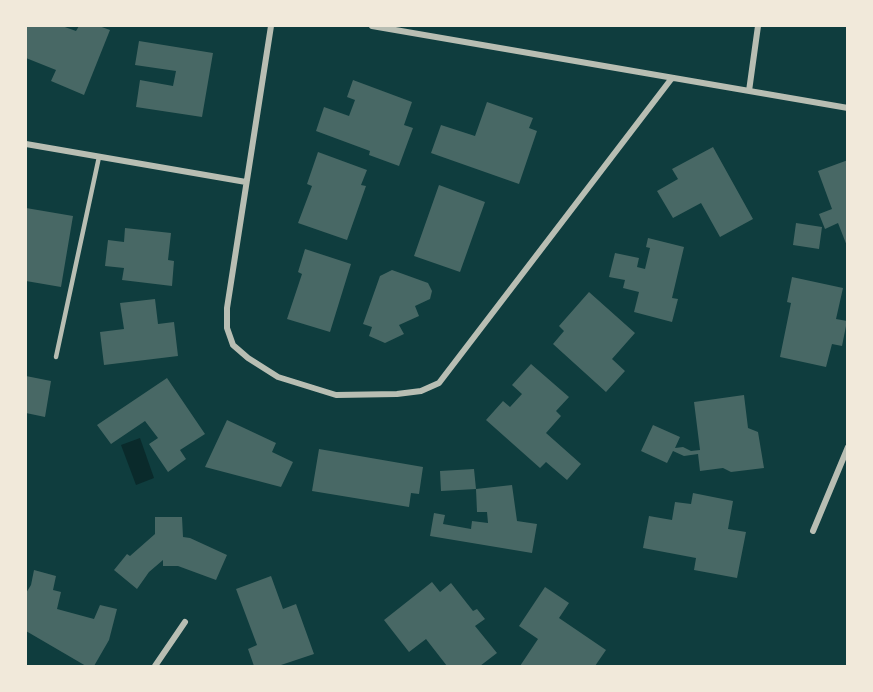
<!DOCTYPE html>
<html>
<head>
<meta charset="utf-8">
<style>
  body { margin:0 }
  #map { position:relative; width:873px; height:692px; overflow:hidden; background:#0f3d3e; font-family:"Titillium Web",sans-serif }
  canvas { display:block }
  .frame { position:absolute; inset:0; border:27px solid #f1e9da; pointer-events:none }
</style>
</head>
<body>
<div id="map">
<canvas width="873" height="692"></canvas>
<div class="frame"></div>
</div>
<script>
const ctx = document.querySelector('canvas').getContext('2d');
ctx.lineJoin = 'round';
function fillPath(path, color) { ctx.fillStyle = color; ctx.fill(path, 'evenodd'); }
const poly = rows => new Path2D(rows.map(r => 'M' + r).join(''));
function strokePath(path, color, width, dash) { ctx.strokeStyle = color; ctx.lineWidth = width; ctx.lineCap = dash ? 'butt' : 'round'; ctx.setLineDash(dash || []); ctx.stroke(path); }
fillPath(poly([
  [140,438,154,478,136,485,121,445]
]), '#0a2a2b');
fillPath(poly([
  [26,26,62,26,76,31,79,26,99,26,110,30,84,95,51,81,56,70,26,58],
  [139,41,213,53,202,117,136,107,140,80,173,86,176,71,135,65],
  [353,80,412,102,404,125,413,128,399,166,369,155,370,151,316,131,324,107,349,116,355,100,347,97],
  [487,102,533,118,529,128,537,131,519,184,431,153,441,125,475,136],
  [713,147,753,219,720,237,701,203,673,218,657,191,678,179,672,169],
  [318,152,367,170,361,185,366,186,347,240,298,223,312,186,307,184],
  [848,160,848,246,847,246,838,223,825,229,819,214,832,209,818,171],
  [439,185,485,202,460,272,414,256],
  [26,208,73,216,61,287,26,281],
  [796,223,822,227,819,249,793,245],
  [125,228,171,233,168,260,174,261,172,286,122,280,124,268,105,266,108,240,124,242],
  [648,238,684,247,672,298,678,299,672,322,634,312,639,292,623,288,625,280,609,277,615,253,639,258,637,267,645,269,650,248,646,247],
  [305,249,351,264,330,332,287,319,302,274,298,272],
  [392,270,428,283,432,291,430,299,415,306,419,316,399,325,404,334,385,343,369,336,372,327,363,324,380,276],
  [792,277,843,288,836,319,847,321,842,346,832,344,826,367,780,357,791,303,787,302],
  [589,292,635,333,612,359,625,371,606,392,553,344,564,331,559,326],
  [155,299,158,324,174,322,178,356,104,365,100,332,124,329,120,303],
  [531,364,569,397,556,411,561,416,546,433,581,464,567,480,546,462,540,468,486,420,503,401,510,407,522,394,512,385],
  [26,376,51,381,45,417,26,413],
  [167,378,205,434,180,450,186,459,168,472,149,444,158,438,145,421,111,444,97,425],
  [744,395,748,428,758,432,764,468,731,472,723,468,700,471,698,454,684,456,673,451,667,463,641,451,653,425,680,437,675,448,683,447,691,451,700,450,694,402],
  [227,420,276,443,272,452,293,462,281,487,205,467],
  [319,449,423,467,419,494,411,493,409,507,312,491],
  [474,469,476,489,441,491,440,471],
  [512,485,517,521,537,524,532,553,430,536,434,513,445,515,443,524,471,529,472,521,488,523,487,512,477,512,476,489],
  [693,493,733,501,728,529,746,532,737,578,694,570,696,558,643,548,649,516,672,520,675,502,691,504],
  [155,517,182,517,183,537,190,538,227,555,216,580,178,566,163,566,163,560,149,572,137,589,114,570,127,554,130,556,155,534],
  [34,570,56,576,53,590,61,592,57,609,94,619,100,605,117,609,109,640,94,666,86,666,26,631,26,593,31,585],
  [271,576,283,609,296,604,314,654,278,666,254,666,248,649,257,645,236,589],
  [432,582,440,592,451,583,473,611,477,609,485,619,475,626,497,653,480,666,456,666,454,665,447,666,426,639,409,652,384,620],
  [545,587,569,603,559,618,606,650,595,666,520,666,538,639,519,626]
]), '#486865');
strokePath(poly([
  [56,357,99,157]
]), '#b8beb3', 4.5);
strokePath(poly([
  [271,26,227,308,227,328,233,345,248,358,278,377,336,395,397,394,421,391,439,383,672,78],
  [372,26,848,108],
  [749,91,758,26],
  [26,144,246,182],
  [813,531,848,447],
  [155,666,185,622]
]), '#b8beb3', 6);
</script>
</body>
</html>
